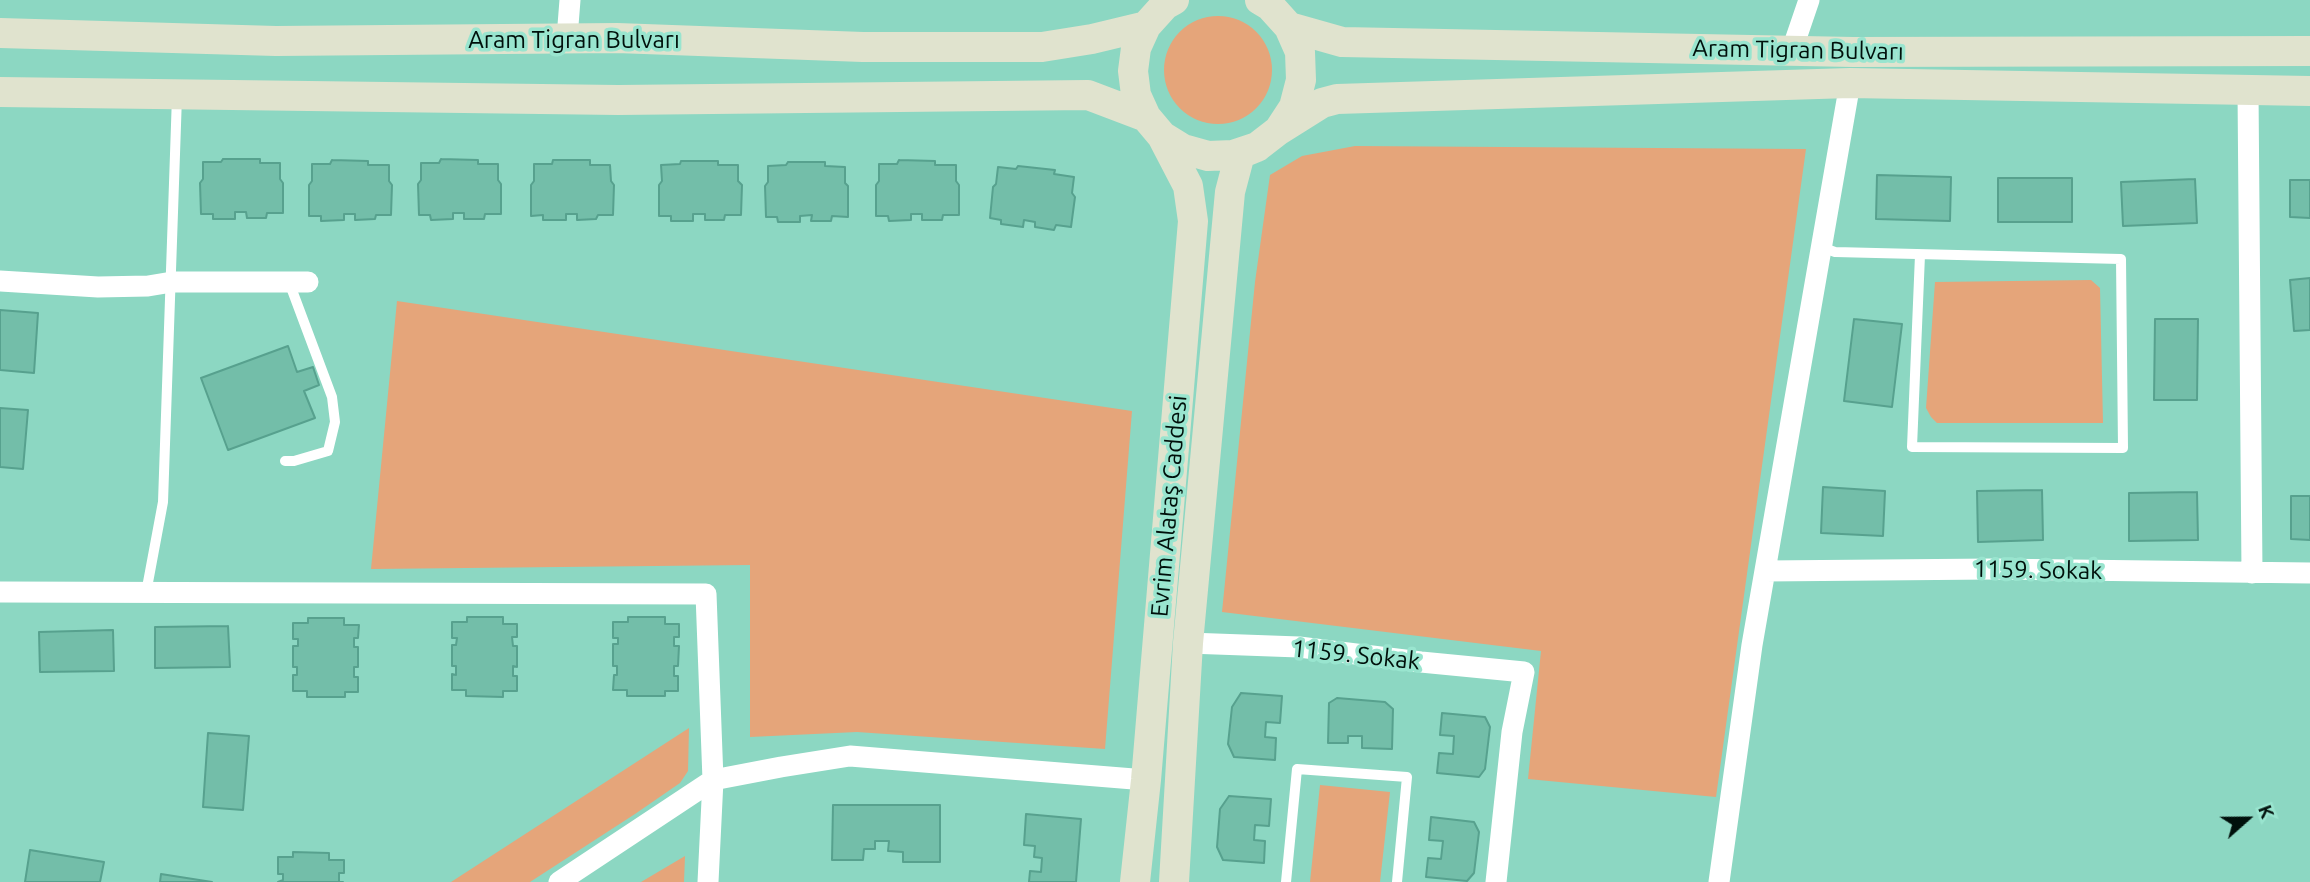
<!DOCTYPE html>
<html>
<head>
<meta charset="utf-8">
<style>
  body { margin:0 }
  #map { position:relative; width:2310px; height:882px; overflow:hidden; background:#8cd7c2; font-family:Ubuntu,sans-serif }
  canvas { display:block }
  .north { position:absolute; left:2212px; top:784px; width:70px; height:70px; -webkit-text-stroke:5px #99e5cf; paint-order:stroke; rotate:69deg; font-size:19px; font-weight:700; line-height:28px; text-align:center; color:#00100b }
  .north::after { content:''; display:block; margin:auto; width:24px; height:32px; background:#00100b; clip-path:polygon(50% 0,100% 100%,50% 72%,0 100%) }
</style>
</head>
<body>
<div id="map">
<canvas width="2310" height="882"></canvas>
<div class="north">K</div>
</div>
<script>
const ctx = document.querySelector('canvas').getContext('2d');
ctx.lineJoin = 'round';
function fillPath(path, color) { ctx.fillStyle = color; ctx.fill(path, 'evenodd'); }
const poly = rows => new Path2D(rows.map(r => 'M' + r).join(''));
function strokePath(path, color, width, dash) { ctx.strokeStyle = color; ctx.lineWidth = width; ctx.lineCap = dash ? 'butt' : 'round'; ctx.setLineDash(dash || []); ctx.stroke(path); }
function drawText(font, color, halo, rows, align = 'center') {
  ctx.font = font + ' Ubuntu,sans-serif'; ctx.lineWidth = 7; ctx.setLineDash([]); ctx.textBaseline = 'middle'; ctx.strokeStyle = halo; ctx.fillStyle = color; for (const [text, x, y, turn = 0] of rows) {
    ctx.save(); ctx.translate(x, y); ctx.rotate((+turn || 0) * Math.PI / 180); ctx.textAlign = isNaN(turn) ? turn : align; if (halo) ctx.strokeText(text, 0, 0); ctx.fillText(text, 0, 0); ctx.restore();
  }
}
fillPath(poly([
  '1164 70a54 54 0 1 1 108 0a54 54 0 1 1-108 0Z',
  [1355,146,1806,149,1716,797,1528,779,1541,651,1222,612,1255,282,1270,175,1302,156],
  [2091,280,2100,288,2103,423,1937,423,1931,417,1926,408,1935,282],
  [397,301,1132,411,1105,749,857,732,750,737,750,565,371,569],
  [689,728,688,771,680,783,635,814,530,882,451,882],
  [1320,785,1390,792,1380,882,1310,882],
  [685,856,684,882,641,882]
]), '#e5a57a');
const building = poly([
  [223,159,260,159,260,163,280,163,280,179,283,183,283,213,267,213,266,218,247,218,246,212,235,212,235,219,213,219,213,214,201,214,200,183,203,179,203,162,221,162,223,159],
  [441,159,478,160,478,164,498,164,498,180,501,184,501,214,485,214,484,219,464,219,464,213,453,213,453,219,431,220,430,215,419,215,418,184,421,180,421,163,439,163,441,159],
  [332,160,368,161,368,165,389,165,389,181,392,185,391,215,376,215,375,219,355,220,355,214,344,214,344,220,321,221,321,216,309,216,309,185,312,181,312,164,330,164,332,160],
  [553,160,590,160,590,165,610,165,611,181,614,185,613,215,598,215,596,219,577,220,577,214,566,214,566,220,543,220,543,215,531,216,531,185,534,181,534,164,552,164,553,160],
  [899,160,935,161,935,165,956,165,956,181,959,185,959,215,943,215,942,220,922,220,922,214,911,214,911,220,889,221,888,216,876,216,876,185,879,181,879,164,897,164,899,160],
  [681,161,718,161,718,165,738,165,738,181,742,185,741,215,725,215,724,220,705,220,705,214,693,214,693,221,671,221,671,216,659,216,659,185,662,181,661,165,680,164,681,161],
  [788,162,825,162,825,166,845,167,845,183,848,186,848,217,832,216,831,221,811,221,812,215,800,216,800,222,778,222,777,217,766,217,765,186,768,182,768,166,786,165,788,162],
  [1018,166,1055,170,1054,174,1074,177,1072,193,1075,197,1071,227,1056,225,1054,230,1035,227,1035,222,1024,220,1023,227,1001,224,1001,220,990,218,993,187,996,184,998,167,1016,169,1018,166],
  [1877,175,1951,177,1950,221,1876,219,1877,175],
  [1998,178,2072,178,2072,222,1998,222,1998,178],
  [2195,179,2197,223,2123,226,2121,182,2195,179],
  [2290,180,2310,180,2310,218,2290,217,2290,180],
  [2310,278,2310,330,2294,331,2290,280,2310,278],
  [0,310,38,313,34,373,0,370,0,310],
  [1854,319,1902,324,1892,407,1844,401,1854,319],
  [2155,319,2198,319,2197,400,2154,400,2155,319],
  [288,346,297,372,313,367,319,385,304,391,315,418,228,450,201,378,288,346],
  [0,408,28,410,23,469,0,467,0,408],
  [1823,487,1885,491,1883,536,1821,533,1823,487],
  [2042,490,2043,540,1978,542,1977,491,2042,490],
  [2197,492,2198,540,2129,541,2129,493,2197,492],
  [2291,496,2310,496,2310,540,2291,539,2291,496],
  [467,617,503,617,503,624,517,624,517,637,512,637,513,646,517,646,517,667,513,666,513,676,517,676,517,691,503,691,503,697,466,696,466,690,452,690,452,674,456,675,456,666,452,666,452,645,456,645,457,638,452,638,452,622,467,622,467,617],
  [628,617,665,617,665,624,679,624,679,637,674,637,674,646,679,646,678,666,674,666,674,676,678,676,678,691,665,691,665,696,627,696,627,690,613,690,614,675,617,675,617,666,613,666,613,644,618,644,618,638,613,638,613,622,628,622,628,617],
  [308,618,344,618,344,625,359,625,358,638,354,638,354,647,358,647,358,667,354,667,354,677,358,677,358,692,345,692,345,697,307,697,307,691,293,691,293,675,297,675,297,667,293,667,293,646,298,646,298,639,293,639,293,623,308,623,308,618],
  [228,626,230,667,155,668,155,627,228,626],
  [113,630,114,671,40,672,39,632,113,630],
  [1241,693,1282,696,1280,723,1266,722,1265,737,1276,738,1275,760,1234,757,1228,744,1232,707,1241,693],
  [1337,698,1385,702,1393,709,1392,749,1362,748,1362,736,1348,736,1348,743,1328,743,1329,703,1337,698],
  [1442,713,1485,717,1490,727,1485,769,1479,777,1437,773,1439,753,1453,754,1454,736,1440,735,1442,713],
  [208,733,249,736,243,810,203,807,208,733],
  [1229,796,1271,799,1269,826,1255,825,1254,840,1265,841,1264,863,1223,860,1217,847,1220,809,1229,796],
  [833,805,940,805,940,862,903,862,903,852,888,851,889,841,875,841,875,849,864,849,863,860,832,860,833,805],
  [1026,814,1081,819,1076,882,1029,882,1030,871,1041,872,1042,858,1034,857,1035,846,1024,845,1026,814],
  [1431,817,1474,822,1479,832,1474,873,1467,881,1426,877,1428,858,1441,859,1443,841,1429,840,1431,817],
  [30,850,104,862,100,882,25,882,30,850],
  [293,852,329,853,329,860,344,860,344,873,339,873,339,882,343,882,278,882,283,880,283,874,278,874,278,857,293,857,293,852],
  [161,874,212,882,160,882,161,874]
]);
fillPath(building, '#73bea9');
strokePath(building, '#57a18e', 2);
strokePath(poly([
  [1821,247,1835,252,2121,259,2123,448,1912,447,1920,255],
  [285,461,294,461,328,451,335,422,332,397,289,282],
  [146,593,163,502,177,96],
  [1286,882,1297,769,1407,777,1397,882]
]), '#fff', 10);
strokePath(poly([
  [567,38,570,0],
  [1792,50,1809,0],
  [2248,90,2252,573],
  [0,281,98,287,148,286,172,282,308,282],
  [1765,571,1993,569,2310,573],
  [0,592,706,594,713,780,708,882],
  [1188,643,1299,647,1421,662,1524,672,1512,732,1496,882],
  [559,882,713,780,781,767,850,756,1146,780],
  [1719,882,1752,645,1850,83]
]), '#fff', 21);
strokePath(poly([
  [1174,0,1165,5,1146,26,1136,48,1133,71,1136,95,1146,117,1162,136,1183,149,1208,156,1233,155,1257,147,1279,130,1294,107,1301,80,1300,52,1289,27,1270,6,1260,0],
  [1289,27,1342,42,1853,52,2310,51],
  [0,33,276,41,617,38,863,47,1042,47,1092,39,1146,26],
  [0,92,618,100,1088,95,1146,117],
  [1279,130,1322,103,1337,99,1850,83,2310,91],
  [1135,882,1146,780,1193,221,1188,186,1162,136],
  [1174,882,1188,643,1230,192,1240,154,1257,147]
]), '#e0e3ce', 30);
drawText('24px', '#00100b', '#99e5cf', [
  ["Aram Tigran Bulvarı",574,40],
  ["Aram Tigran Bulvarı",1798,50,1],
  ["Evrim Alataş Caddesi",1169,506,-85],
  ["1159. Sokak",2038,570,1],
  ["1159. Sokak",1356,655,6]
]);
</script>
</body>
</html>
